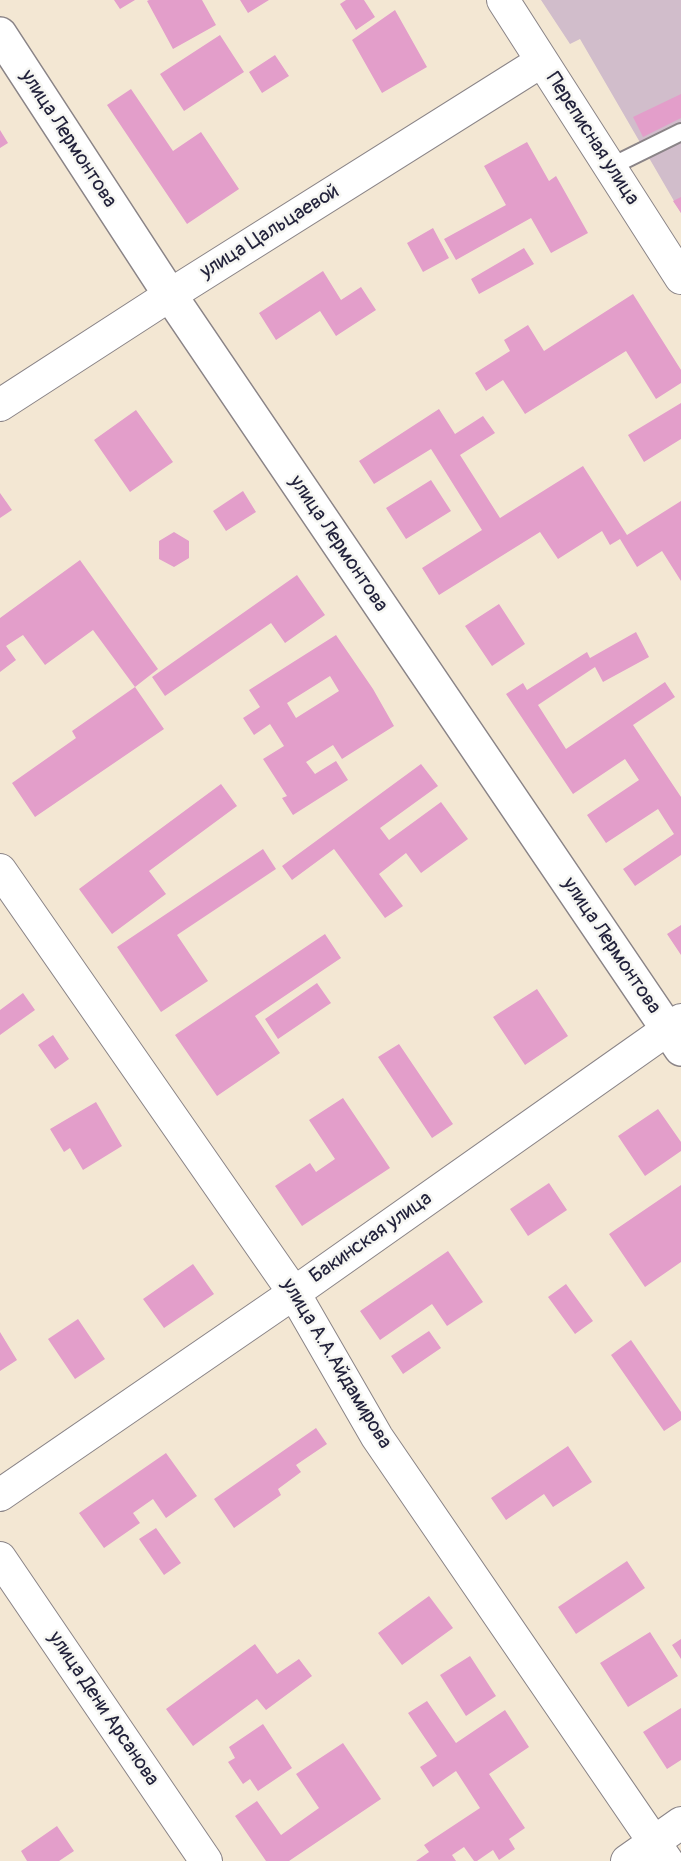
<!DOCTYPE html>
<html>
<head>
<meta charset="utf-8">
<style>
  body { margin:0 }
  canvas { display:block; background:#f3e7d3 }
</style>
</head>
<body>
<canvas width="681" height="1861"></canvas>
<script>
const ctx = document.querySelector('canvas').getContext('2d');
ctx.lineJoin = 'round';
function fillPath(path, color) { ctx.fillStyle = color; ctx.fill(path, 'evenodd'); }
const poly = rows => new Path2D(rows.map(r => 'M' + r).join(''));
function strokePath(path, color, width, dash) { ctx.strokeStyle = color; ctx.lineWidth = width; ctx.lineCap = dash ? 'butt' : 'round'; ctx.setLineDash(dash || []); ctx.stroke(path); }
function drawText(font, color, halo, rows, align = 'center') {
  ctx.font = font + ' Pangolin,sans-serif'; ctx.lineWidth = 5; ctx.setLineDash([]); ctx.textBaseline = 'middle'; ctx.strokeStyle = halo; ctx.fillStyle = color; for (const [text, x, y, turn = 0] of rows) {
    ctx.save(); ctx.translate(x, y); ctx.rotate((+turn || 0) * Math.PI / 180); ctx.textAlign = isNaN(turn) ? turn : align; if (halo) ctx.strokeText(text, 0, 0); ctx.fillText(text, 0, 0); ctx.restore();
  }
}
fillPath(poly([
  [541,0,681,0,681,213,580,39,570,44]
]), '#d1bdcb');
fillPath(poly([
  [114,0,135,0,120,9],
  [149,0,202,0,216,25,173,49,147,1],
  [240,0,269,0,248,13],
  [346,0,364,0,375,17,356,30,340,4],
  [395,10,427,67,382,93,352,40],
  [220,35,244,72,184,111,160,74],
  [275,55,289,76,262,93,249,72],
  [131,89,173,151,201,132,239,189,187,224,107,105],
  [681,94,681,118,643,137,633,117],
  [0,130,8,143,0,148],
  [527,142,549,181,556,176,588,233,551,253,531,218,456,260,444,239,506,205,484,166],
  [681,197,681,213,673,201],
  [433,228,449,258,423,272,407,243],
  [524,248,534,264,479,294,471,279],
  [323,271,341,300,361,287,376,310,336,336,320,311,276,340,259,313],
  [633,294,681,370,681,383,656,399,626,351,525,414,503,380,486,391,475,373,510,351,504,340,528,325,544,351],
  [681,403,681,439,644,462,628,435],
  [439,409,455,434,483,416,495,433,460,455,500,518,583,466,627,535,681,501,681,581,662,551,637,567,620,539,610,545,602,531,558,559,540,532,439,595,422,568,482,530,431,449,374,484,359,461],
  [136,410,173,462,130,492,94,440],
  [431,480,451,511,406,539,386,508],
  [243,491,256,512,226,531,213,511],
  [0,493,12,510,0,518],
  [174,532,189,541,189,558,174,567,159,559,159,541],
  [80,560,158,669,135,687,93,630,45,665,23,635,6,646,16,660,0,672,0,618],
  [297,575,325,615,285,643,271,623,165,696,152,677],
  [499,604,525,644,492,666,465,626],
  [636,632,649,657,603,682,595,667,538,705,566,749,665,682,675,697,633,725,681,797,681,855,635,886,623,869,674,834,658,809,606,843,587,815,639,780,625,759,573,794,506,694,523,683,527,690,587,652,590,658],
  [336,635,373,689,394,726,342,759,333,745,306,762,315,774,336,761,348,780,293,815,282,798,287,796,263,759,284,746,270,724,254,735,243,718,260,707,249,690],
  [330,676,339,691,296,718,287,703],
  [135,687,164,729,35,817,12,783,76,738,72,731],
  [421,764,438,786,380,828,389,840,441,802,468,839,421,873,406,853,379,874,403,906,385,918,334,849,292,880,282,866],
  [221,784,237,806,149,871,166,894,112,934,79,889],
  [263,849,276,869,177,935,208,981,161,1012,117,947],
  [681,925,681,955,667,934],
  [325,934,341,958,255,1016,280,1053,217,1096,175,1035],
  [317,983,331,1003,278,1039,265,1019],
  [537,989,568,1036,525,1065,493,1017],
  [23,993,35,1010,0,1035,0,1010],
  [53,1035,69,1059,55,1069,38,1045],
  [399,1044,453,1124,432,1138,378,1057],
  [343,1098,390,1168,302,1226,275,1186,310,1163,316,1172,335,1159,309,1120],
  [96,1102,122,1146,83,1170,70,1148,64,1152,50,1129],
  [658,1109,681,1142,681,1151,645,1176,618,1136],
  [549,1183,567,1210,528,1236,510,1209],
  [681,1185,681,1262,645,1287,609,1234],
  [448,1251,483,1302,447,1326,432,1304,380,1340,360,1311],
  [193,1264,214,1294,164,1328,143,1299],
  [566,1284,593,1321,575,1334,548,1297],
  [78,1319,105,1359,75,1379,48,1339],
  [429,1331,441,1348,403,1374,391,1356],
  [0,1332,17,1360,0,1371],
  [631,1340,681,1412,681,1420,664,1431,611,1355],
  [316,1428,327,1444,296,1465,301,1472,278,1489,281,1495,234,1528,214,1499],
  [568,1446,592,1482,553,1507,544,1494,506,1520,491,1498],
  [166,1453,197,1496,166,1518,153,1499,133,1513,140,1523,104,1548,79,1513],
  [156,1528,181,1563,164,1575,139,1539],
  [627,1561,645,1588,576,1634,558,1607],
  [429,1596,453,1628,402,1665,378,1633],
  [650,1632,678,1676,628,1707,600,1663],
  [681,1639,681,1659,672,1645],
  [255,1644,277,1674,299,1659,312,1676,266,1710,257,1699,193,1746,166,1709],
  [470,1656,496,1696,466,1716,440,1675],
  [427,1701,456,1743,505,1710,529,1747,489,1774,525,1828,509,1839,515,1849,499,1860,493,1850,477,1861,474,1861,464,1847,452,1855,456,1861,416,1861,429,1852,424,1845,480,1808,456,1771,433,1787,420,1767,437,1756,408,1713],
  [681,1708,681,1760,667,1769,643,1732],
  [263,1724,292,1768,258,1791,250,1779,243,1784,228,1762,235,1758,229,1747],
  [343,1743,381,1799,289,1861,266,1861,235,1816,257,1801,281,1835,319,1808,296,1774],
  [57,1826,74,1851,59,1861,27,1861,21,1851]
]), '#e39eca');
const service = poly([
  [610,167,681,132]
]);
const minor = poly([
  [503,0,681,278],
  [0,405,170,295,542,61],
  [0,870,294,1293,377,1437,667,1861],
  [0,1495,294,1293,681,1020],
  [0,1558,206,1861],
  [627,1861,681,1823]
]);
const tertiary = poly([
  [0,34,170,295,681,1049]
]);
strokePath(service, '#8a8487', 20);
strokePath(minor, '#8a8487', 34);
strokePath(tertiary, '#8a8487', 36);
strokePath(service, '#fff', 16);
strokePath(minor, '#fff', 32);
strokePath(tertiary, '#fff', 33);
drawText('20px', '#22223b', '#f6f6f2', [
  ["улица Лермонтова",68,139,57],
  ["Переписная улица",592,139,57],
  ["улица Цальцаевой",270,232,-32],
  ["улица Лермонтова",338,544,56],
  ["улица Лермонтова",611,946,56],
  ["Бакинская улица",371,1238,-35],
  ["улица А.А.Айдамирова",336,1364,59],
  ["улица Дени Арсанова",103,1709,56]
]);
</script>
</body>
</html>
